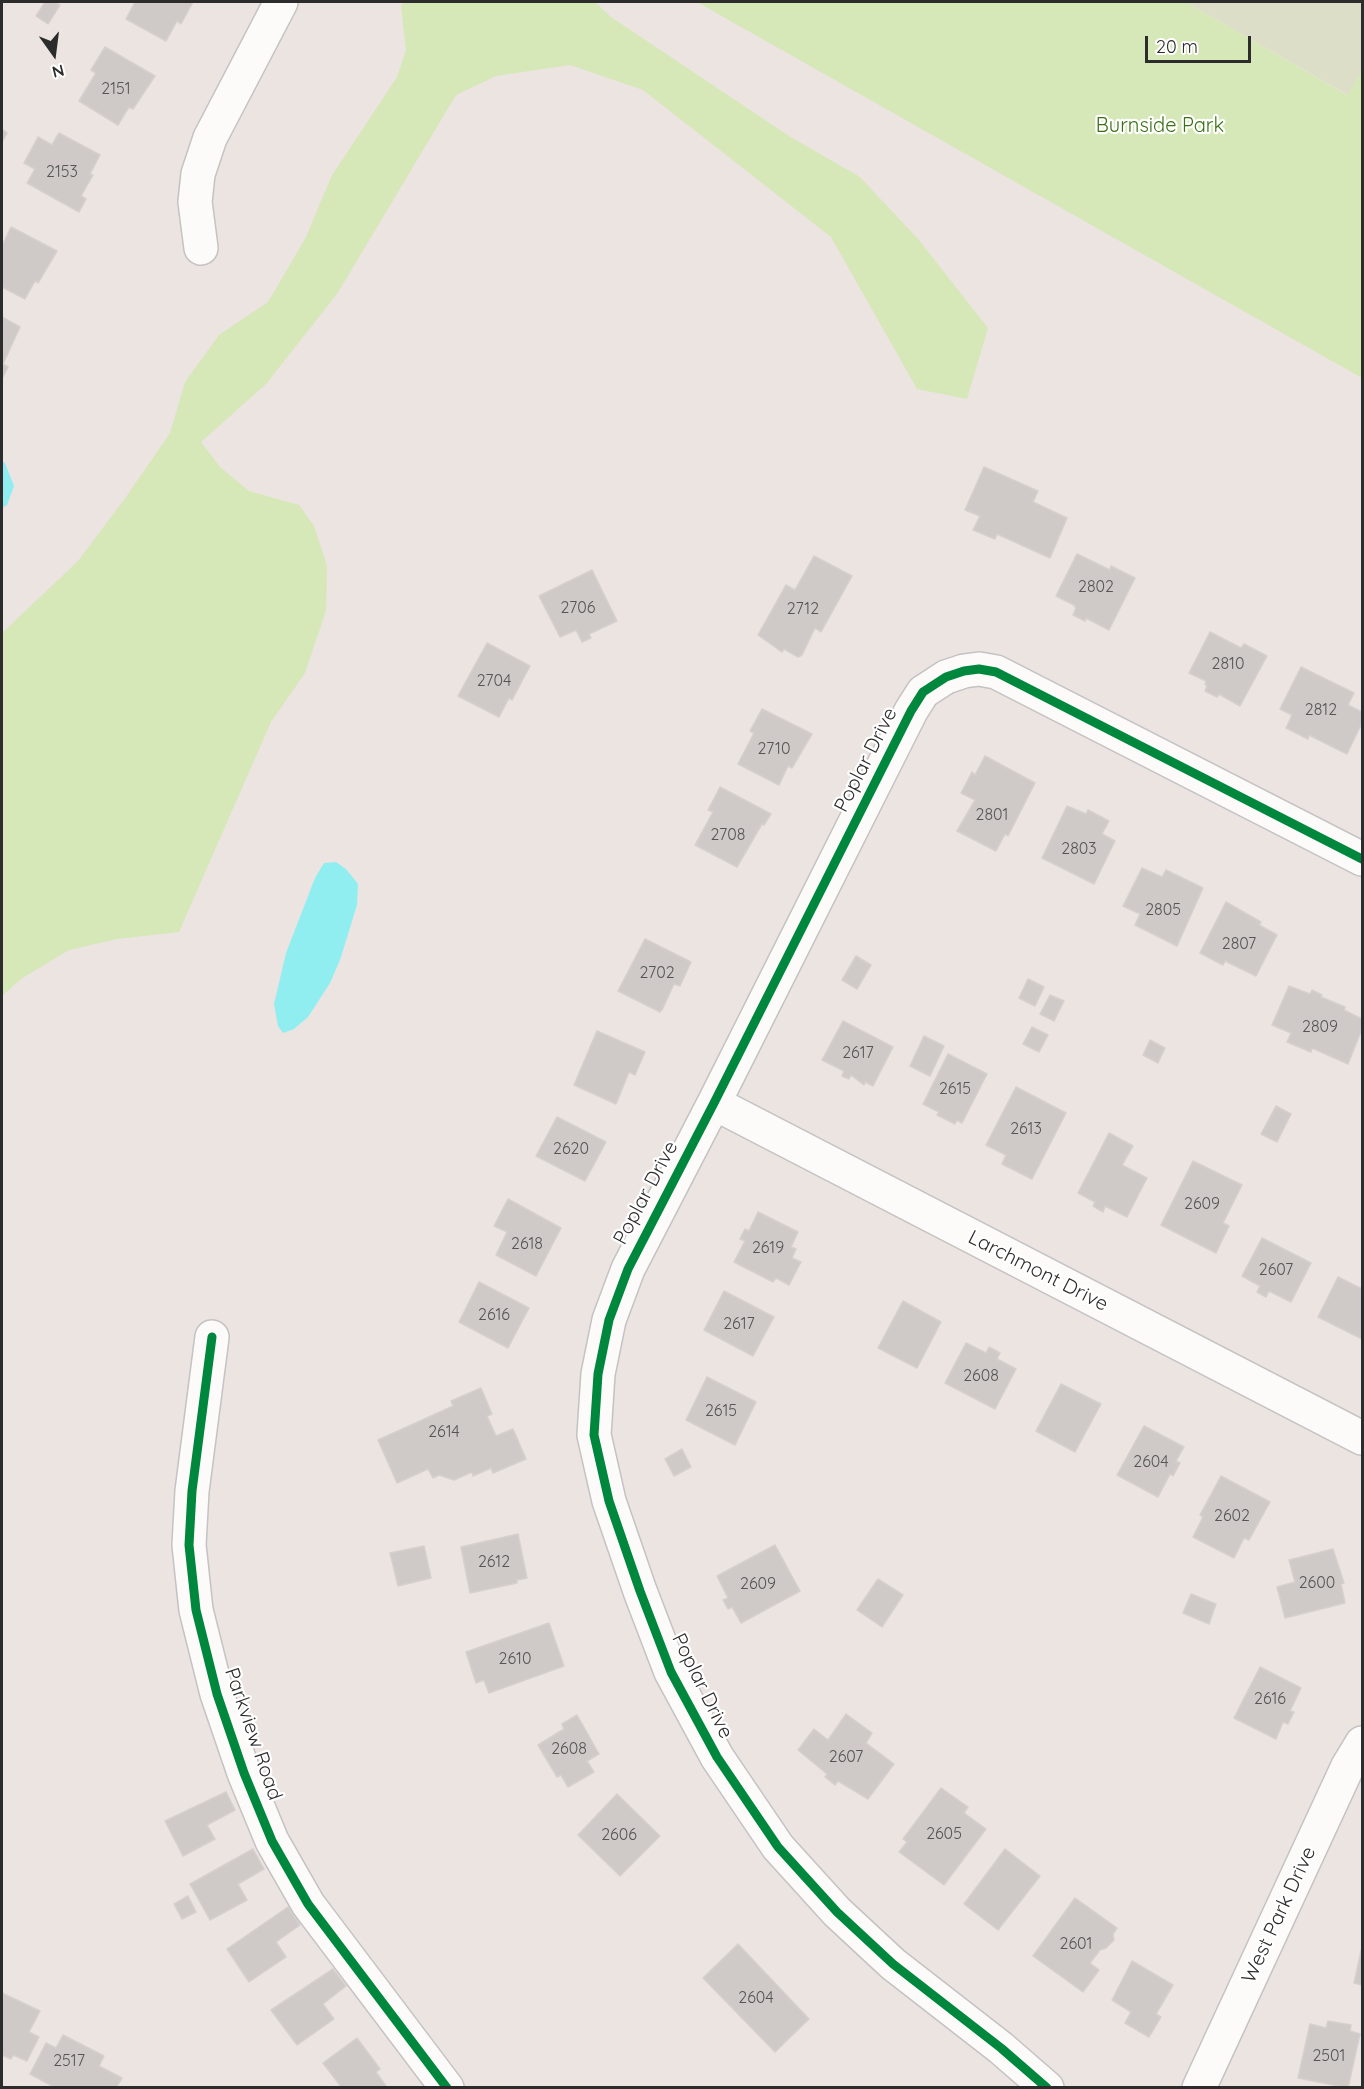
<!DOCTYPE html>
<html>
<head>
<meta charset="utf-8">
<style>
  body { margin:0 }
  #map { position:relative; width:1364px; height:2089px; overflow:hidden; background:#ebe4e1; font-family:Quicksand,sans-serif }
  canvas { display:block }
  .frame { position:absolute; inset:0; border:3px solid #2c2c2c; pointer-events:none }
  .north { position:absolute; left:24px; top:24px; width:60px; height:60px; -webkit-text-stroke:4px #fff; paint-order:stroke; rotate:166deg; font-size:16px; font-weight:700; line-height:24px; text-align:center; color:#2c2c2c }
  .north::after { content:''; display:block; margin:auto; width:21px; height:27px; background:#2c2c2c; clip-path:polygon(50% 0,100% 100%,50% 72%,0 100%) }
  .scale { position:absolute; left:1145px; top:36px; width:106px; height:27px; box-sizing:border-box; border:3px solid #2c2c2c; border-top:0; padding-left:8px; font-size:18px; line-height:21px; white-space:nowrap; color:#2c2c2c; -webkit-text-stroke:4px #fff; paint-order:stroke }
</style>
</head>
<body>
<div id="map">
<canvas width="1364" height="2089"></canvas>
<div class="frame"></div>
<div class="north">N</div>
<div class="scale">20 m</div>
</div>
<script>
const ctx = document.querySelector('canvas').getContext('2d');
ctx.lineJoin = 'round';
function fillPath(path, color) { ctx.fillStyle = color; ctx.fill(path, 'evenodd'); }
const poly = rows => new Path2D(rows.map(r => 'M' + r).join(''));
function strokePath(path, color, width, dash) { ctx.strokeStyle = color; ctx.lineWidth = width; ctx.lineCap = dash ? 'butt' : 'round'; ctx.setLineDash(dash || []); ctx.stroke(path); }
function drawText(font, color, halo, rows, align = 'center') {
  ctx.font = font + ' Quicksand,sans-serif'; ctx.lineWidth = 4.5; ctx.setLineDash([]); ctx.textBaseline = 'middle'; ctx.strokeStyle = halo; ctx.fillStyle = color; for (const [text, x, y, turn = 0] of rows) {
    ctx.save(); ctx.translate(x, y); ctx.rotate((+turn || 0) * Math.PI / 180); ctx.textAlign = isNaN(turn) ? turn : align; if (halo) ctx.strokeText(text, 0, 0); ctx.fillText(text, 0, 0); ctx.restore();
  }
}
fillPath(poly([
  [404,2,595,2,611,17,789,136,860,177,918,239,988,328,967,399,917,389,831,237,643,90,570,65,496,76,456,95,337,294,266,384,201,442,220,467,249,491,299,505,314,526,327,566,326,611,305,673,271,722,179,932,117,939,69,950,21,979,2,996,2,633,78,561,126,497,170,433,185,382,219,335,268,302,306,237,331,177,397,77,406,50,401,6],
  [697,2,1186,2,1347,95,1362,70,1362,378]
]), '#d6e7b8');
fillPath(poly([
  [1186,2,1362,2,1362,70,1348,95]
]), '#dcdec8');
fillPath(poly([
  [2,461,5,463,14,486,7,505,2,508],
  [336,862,346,869,358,884,357,905,340,960,330,983,308,1017,294,1029,283,1033,278,1026,274,1004,286,953,315,878,324,863]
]), '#90eef1');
const building = poly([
  [45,2,54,2,60,5,48,24,36,16,45,2],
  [135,2,193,2,181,24,177,21,166,41,126,19,135,2],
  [105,47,155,76,133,109,129,107,118,125,79,101,96,73,91,70,105,47],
  [2,129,7,133,2,142,2,129],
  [59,133,100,155,90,174,93,175,81,196,86,199,79,212,27,183,35,169,24,163,38,137,52,145,59,133],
  [11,227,57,251,38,283,35,281,25,299,2,287,2,246,11,227],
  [2,317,20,327,3,364,8,367,2,379,2,317],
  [984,467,1038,491,1033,502,1067,518,1050,558,997,534,995,539,973,530,980,516,965,510,984,467],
  [1077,554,1110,570,1111,566,1135,578,1109,630,1086,618,1085,621,1073,615,1076,608,1074,605,1056,596,1077,554],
  [814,556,852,576,821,632,815,628,802,655,798,657,784,649,782,652,758,635,786,585,795,590,814,556],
  [592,570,617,621,589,634,591,638,582,642,576,630,560,637,539,596,592,570],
  [1210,632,1241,648,1244,644,1267,656,1240,706,1219,694,1217,697,1205,691,1207,686,1205,684,1206,681,1189,673,1210,632],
  [487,643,530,666,512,700,509,698,499,717,458,696,487,643],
  [1301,667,1354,693,1348,705,1362,712,1362,723,1347,754,1309,735,1308,739,1286,728,1292,715,1280,709,1301,667],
  [762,709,812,734,792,768,788,766,779,785,738,764,754,733,750,731,762,709],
  [985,756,1035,783,1008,836,1005,834,996,851,957,831,975,800,961,793,972,772,975,775,985,756],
  [720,787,771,814,764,825,762,824,737,867,695,845,713,812,708,810,720,787],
  [1067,806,1086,814,1088,810,1109,821,1102,834,1115,841,1094,884,1042,858,1067,806],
  [1142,868,1162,877,1166,870,1203,888,1177,946,1135,925,1140,914,1123,906,1142,868],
  [1226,902,1261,922,1259,925,1277,935,1256,976,1225,961,1223,965,1200,953,1226,902],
  [645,939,691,962,680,986,674,984,662,1010,661,1010,660,1012,618,991,645,939],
  [856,956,871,965,857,989,842,980,856,956],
  [1028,979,1044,987,1035,1006,1019,998,1028,979],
  [1289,986,1310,994,1312,990,1322,995,1321,997,1345,1007,1344,1010,1362,1019,1362,1029,1348,1064,1312,1048,1311,1052,1287,1042,1291,1033,1272,1025,1289,986],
  [1050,995,1064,1001,1054,1021,1040,1014,1050,995],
  [843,1021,893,1047,873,1086,865,1082,864,1085,851,1075,849,1079,842,1076,844,1071,822,1060,843,1021],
  [1032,1027,1048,1035,1039,1052,1023,1044,1032,1027],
  [597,1031,645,1052,635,1075,629,1072,616,1104,574,1085,597,1031],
  [924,1036,944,1046,930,1076,910,1066,924,1036],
  [1150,1040,1165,1048,1158,1063,1143,1055,1150,1040],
  [948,1054,987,1074,962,1123,957,1120,955,1124,937,1115,939,1112,923,1104,948,1054],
  [1016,1087,1066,1113,1032,1179,1002,1164,1006,1155,986,1145,1016,1087],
  [1276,1106,1291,1114,1277,1142,1261,1134,1276,1106],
  [557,1117,606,1142,585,1181,536,1156,557,1117],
  [1109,1133,1133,1146,1122,1165,1147,1178,1127,1217,1105,1206,1103,1212,1093,1206,1095,1202,1078,1193,1109,1133],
  [1193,1161,1242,1185,1223,1223,1229,1226,1216,1253,1161,1225,1193,1161],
  [508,1199,561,1228,536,1276,496,1255,507,1232,494,1226,508,1199],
  [758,1212,798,1232,791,1247,796,1249,792,1258,801,1262,789,1285,776,1278,773,1282,734,1262,745,1241,740,1239,745,1229,749,1231,758,1212],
  [1262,1238,1311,1263,1291,1302,1269,1291,1266,1297,1257,1292,1260,1286,1242,1276,1262,1238],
  [1338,1277,1362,1289,1362,1339,1318,1317,1338,1277],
  [479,1282,529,1308,508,1348,459,1322,479,1282],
  [724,1291,774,1317,753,1356,704,1330,724,1291],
  [903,1301,941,1322,917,1368,878,1348,903,1301],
  [966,1343,986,1353,989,1347,1000,1353,997,1359,1016,1369,995,1409,945,1383,966,1343],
  [707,1377,756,1402,735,1445,686,1420,707,1377],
  [1061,1384,1101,1404,1075,1452,1036,1431,1061,1384],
  [481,1388,492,1414,487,1416,496,1436,513,1429,526,1459,493,1473,491,1468,473,1476,472,1472,454,1480,439,1475,433,1478,428,1469,397,1483,378,1440,453,1406,451,1401,481,1388],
  [1144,1426,1184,1447,1176,1461,1180,1463,1173,1476,1170,1474,1158,1497,1117,1475,1144,1426],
  [682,1449,691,1467,674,1476,665,1459,682,1449],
  [1221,1476,1270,1502,1249,1540,1244,1538,1234,1558,1193,1537,1203,1517,1200,1515,1221,1476],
  [518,1534,527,1578,517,1580,517,1583,470,1593,461,1547,518,1534],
  [775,1545,800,1591,741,1623,732,1607,728,1609,723,1600,728,1598,717,1576,775,1545],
  [424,1546,431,1578,398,1586,390,1553,424,1546],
  [1333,1549,1344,1583,1341,1584,1345,1603,1285,1618,1277,1587,1295,1582,1289,1560,1333,1549],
  [878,1579,903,1595,882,1627,857,1610,878,1579],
  [1191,1594,1216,1604,1209,1624,1183,1613,1191,1594],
  [549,1623,564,1666,489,1693,484,1680,476,1683,466,1652,549,1623],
  [1260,1667,1301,1688,1290,1711,1294,1712,1288,1724,1283,1722,1276,1739,1234,1718,1260,1667],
  [846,1714,872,1733,866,1743,894,1764,868,1799,838,1781,835,1785,825,1777,827,1774,798,1750,814,1729,828,1740,846,1714],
  [577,1715,599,1754,587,1761,594,1772,568,1787,561,1775,557,1777,538,1745,564,1729,562,1724,577,1715],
  [941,1788,968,1807,964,1813,986,1829,944,1885,899,1852,907,1842,903,1839,941,1788],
  [226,1792,235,1810,207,1825,215,1839,183,1856,165,1821,226,1792],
  [617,1794,660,1836,620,1876,578,1835,617,1794],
  [253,1849,264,1869,238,1884,247,1900,210,1920,190,1884,253,1849],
  [1005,1849,1040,1876,998,1930,964,1904,1005,1849],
  [188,1896,196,1912,182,1919,174,1904,188,1896],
  [1075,1898,1117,1928,1113,1934,1114,1940,1106,1948,1100,1950,1090,1963,1099,1970,1083,1992,1033,1956,1075,1898],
  [288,1907,300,1925,276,1942,286,1957,249,1982,227,1949,288,1907],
  [738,1944,809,2019,775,2052,703,1978,738,1944],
  [1362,1947,1362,1985,1354,1983,1362,1947],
  [1132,1961,1173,1985,1156,2014,1161,2017,1149,2037,1125,2023,1131,2012,1112,2000,1132,1961],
  [333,1969,346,1986,323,2004,334,2019,297,2045,271,2010,333,1969],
  [2,1993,40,2011,29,2032,39,2037,27,2061,13,2055,11,2059,2,2055,2,1993],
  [1328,2021,1351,2025,1350,2031,1360,2034,1348,2088,1298,2078,1310,2024,1326,2028,1328,2021],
  [63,2035,104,2056,99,2066,122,2078,116,2088,56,2088,30,2074,46,2043,56,2048,63,2035],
  [357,2038,380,2069,376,2072,386,2086,385,2088,342,2088,323,2063,357,2038]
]);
fillPath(building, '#cfcac8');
strokePath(building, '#d6d0cd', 1.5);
const street = poly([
  [201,248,195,202,198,174,210,138,281,2],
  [714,1103,1362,1438],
  [212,1337,192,1491,189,1545,196,1610,217,1694,244,1773,272,1841,308,1904,447,2088],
  [1047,2088,1001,2048,893,1964,837,1912,778,1847,717,1757,671,1672,640,1591,609,1501,594,1435,598,1374,609,1320,628,1269,714,1103,911,711,923,692,946,677,964,671,979,669,996,672,1362,859],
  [1199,2088,1348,1766,1362,1743]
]);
strokePath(street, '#c4c2c3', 36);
strokePath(street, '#fcfbfa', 33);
strokePath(poly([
  [212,1337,192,1491,189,1545,196,1610,217,1694,244,1773,272,1841,308,1904,447,2088],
  [1047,2088,1001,2048,893,1964,837,1912,778,1847,717,1757,671,1672,640,1591,609,1501,594,1435,598,1374,609,1320,628,1269,714,1103,911,711,923,692,946,677,964,671,979,669,996,672,1362,859]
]), '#00873e', 9);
drawText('16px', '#565555', null, [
  ["2151",116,89],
  ["2153",62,172],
  ["2802",1096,587],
  ["2706",578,608],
  ["2712",803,609],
  ["2810",1228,664],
  ["2704",494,681],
  ["2812",1321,710],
  ["2710",774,749],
  ["2801",992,815],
  ["2708",728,835],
  ["2803",1079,849],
  ["2805",1163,910],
  ["2807",1239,944],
  ["2702",657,973],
  ["2809",1320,1027],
  ["2617",858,1053],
  ["2615",955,1089],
  ["2613",1026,1129],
  ["2620",571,1149],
  ["2609",1202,1204],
  ["2618",527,1244],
  ["2619",768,1248],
  ["2607",1276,1270],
  ["2616",494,1315],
  ["2617",739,1324],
  ["2608",981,1376],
  ["2615",721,1411],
  ["2614",444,1432],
  ["2604",1151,1462],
  ["2602",1232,1516],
  ["2612",494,1562],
  ["2600",1317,1583],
  ["2609",758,1584],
  ["2610",515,1659],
  ["2616",1270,1699],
  ["2608",569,1749],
  ["2607",846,1757],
  ["2605",944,1834],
  ["2606",619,1835],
  ["2601",1076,1944],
  ["2604",756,1998],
  ["2501",1329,2056],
  ["2517",69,2061]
]);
drawText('20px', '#3c7015', '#fff', [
  ["Burnside Park",1160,126]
]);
drawText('20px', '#2c2c2c', '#fff', [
  ["Poplar Drive",866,760,-63],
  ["Poplar Drive",646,1193,-62],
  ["Larchmont Drive",1038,1271,27],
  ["Poplar Drive",702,1686,64],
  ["Parkview Road",253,1734,71],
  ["West Park Drive",1279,1915,-65]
]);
</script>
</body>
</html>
